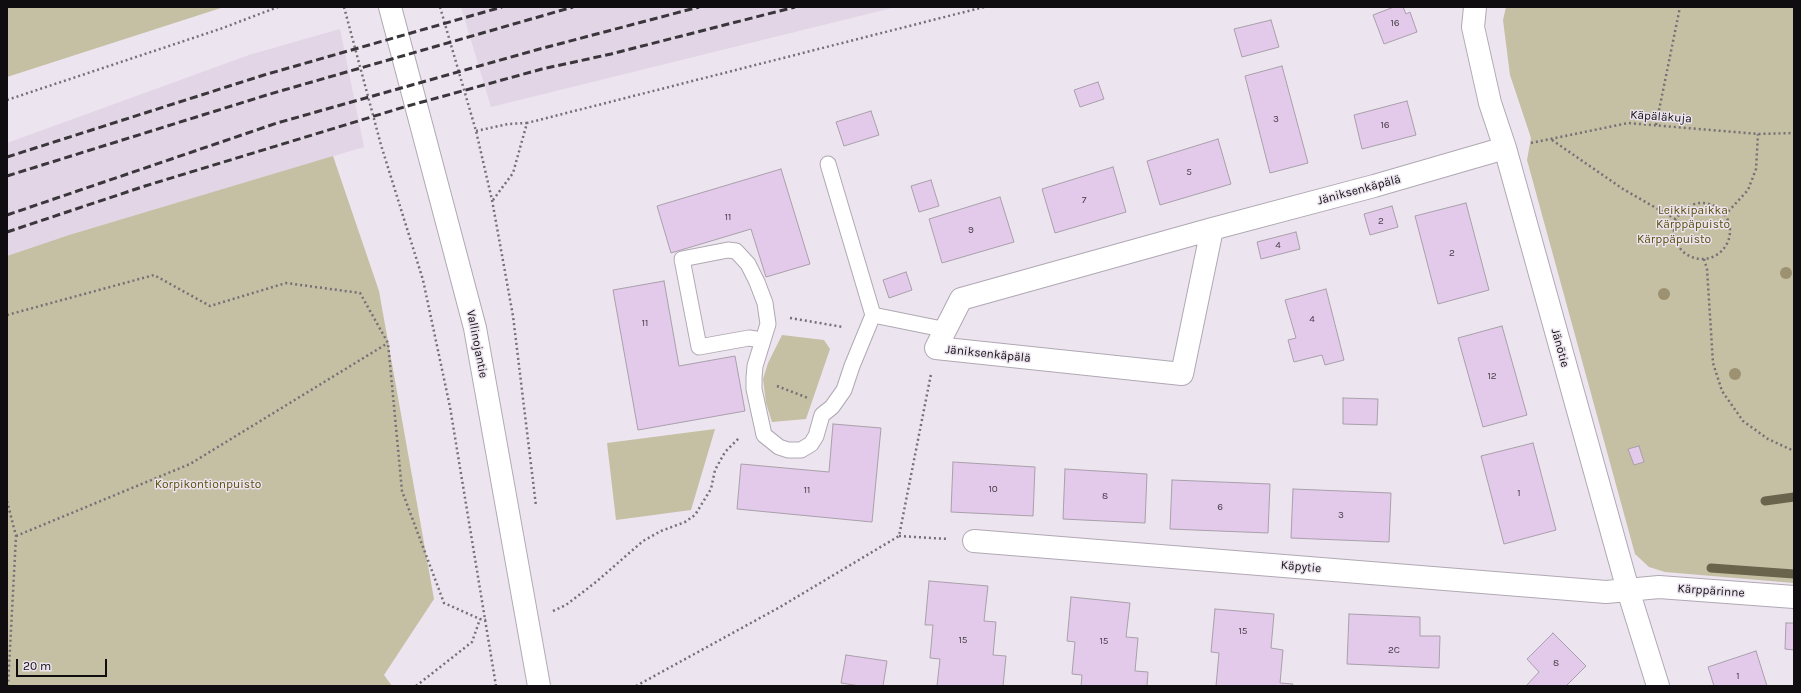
<!DOCTYPE html>
<html>
<head>
<meta charset="utf-8">
<style>
  body { margin:0 }
  #map { position:relative; width:1801px; height:693px; overflow:hidden; background:#ece4ef; font-family:Karla,sans-serif }
  canvas { display:block }
  .frame { position:absolute; inset:0; border:8px solid #100d10; pointer-events:none }
  .scale { position:absolute; left:16px; top:659px; width:91px; height:18px; box-sizing:border-box; border:2px solid #100d10; border-top:0; padding-left:5px; font-size:12px; line-height:14px; white-space:nowrap; color:#100d10; -webkit-text-stroke:3px #ece4ef; paint-order:stroke }
</style>
</head>
<body>
<div id="map">
<canvas width="1801" height="693"></canvas>
<div class="frame"></div>
<div class="scale">20 m</div>
</div>
<script>
const ctx = document.querySelector('canvas').getContext('2d');
ctx.lineJoin = 'round';
function fillPath(path, color) { ctx.fillStyle = color; ctx.fill(path, 'evenodd'); }
const poly = rows => new Path2D(rows.map(r => 'M' + r).join(''));
function strokePath(path, color, width, dash) { ctx.strokeStyle = color; ctx.lineWidth = width; ctx.lineCap = dash ? 'butt' : 'round'; ctx.setLineDash(dash || []); ctx.stroke(path); }
function drawText(font, color, halo, rows, align = 'center') {
  ctx.font = font + ' Karla,sans-serif'; ctx.lineWidth = 3; ctx.setLineDash([]); ctx.textBaseline = 'middle'; ctx.strokeStyle = halo; ctx.fillStyle = color; for (const [text, x, y, turn = 0] of rows) {
    ctx.save(); ctx.translate(x, y); ctx.rotate((+turn || 0) * Math.PI / 180); ctx.textAlign = isNaN(turn) ? turn : align; if (halo) ctx.strokeText(text, 0, 0); ctx.fillText(text, 0, 0); ctx.restore();
  }
}
fillPath(poly([
  [461,7,896,7,491,107],
  [340,29,364,147,69,235,7,256,7,143,249,55]
]), '#e2d5e6');
fillPath(poly([
  [7,7,224,7,7,77],
  [1506,7,1794,7,1794,583,1665,572,1649,567,1635,554,1527,160,1531,138,1510,75,1503,20],
  [333,156,379,291,434,599,384,675,392,686,7,686,7,256,69,235],
  [782,335,824,340,830,349,806,419,772,422,766,403,763,379,768,363],
  [715,429,691,510,616,520,607,443]
]), '#c5bfa3');
strokePath(poly([
  [1765,501,1794,497],
  [1711,568,1794,574]
]), '#6a644c', 9);
const building = poly([
  [1394,7,1403,7,1406,14,1410,12,1417,32,1384,44,1373,15,1394,7],
  [1271,20,1279,47,1242,57,1234,29,1271,20],
  [1282,66,1308,163,1270,173,1245,76,1282,66],
  [1098,82,1104,99,1080,107,1074,90,1098,82],
  [1407,101,1416,135,1362,149,1354,115,1407,101],
  [871,111,879,135,844,146,836,122,871,111],
  [1218,139,1231,184,1160,205,1147,161,1218,139],
  [1113,167,1126,212,1055,233,1042,189,1113,167],
  [781,169,810,264,766,277,751,229,671,253,657,206,781,169],
  [931,180,939,206,919,212,911,186,931,180],
  [1000,197,1014,242,942,263,929,219,1000,197],
  [1466,203,1489,290,1438,304,1415,216,1466,203],
  [1392,206,1398,227,1370,235,1364,214,1392,206],
  [1296,232,1300,249,1261,259,1257,242,1296,232],
  [906,272,912,290,889,298,883,280,906,272],
  [664,281,679,366,735,356,745,411,638,430,613,290,664,281],
  [1326,289,1344,360,1325,365,1322,355,1294,362,1288,340,1296,338,1285,300,1326,289],
  [1502,326,1527,415,1483,427,1458,338,1502,326],
  [1343,398,1378,399,1377,425,1343,424,1343,398],
  [833,424,881,428,872,522,737,509,741,464,829,472,833,424],
  [1533,443,1556,530,1504,544,1481,456,1533,443],
  [1639,446,1644,462,1634,465,1628,449,1639,446],
  [953,462,1035,467,1033,516,951,512,953,462],
  [1065,469,1147,474,1145,523,1063,519,1065,469],
  [1172,480,1270,484,1268,533,1170,529,1172,480],
  [1293,489,1391,493,1389,542,1291,538,1293,489],
  [929,581,988,586,984,621,996,622,993,655,1006,656,1003,686,937,686,940,659,930,658,933,625,925,625,929,581],
  [1071,597,1130,603,1126,637,1138,638,1135,671,1148,672,1147,686,1081,686,1082,675,1072,674,1075,642,1067,641,1071,597],
  [1215,609,1274,614,1271,648,1283,650,1280,683,1293,684,1292,686,1216,686,1219,653,1211,652,1215,609],
  [1349,614,1420,617,1420,636,1440,636,1439,668,1347,664,1349,614],
  [1786,623,1794,623,1794,650,1785,649,1786,623],
  [1553,633,1586,666,1566,686,1526,686,1539,672,1527,659,1553,633],
  [1756,651,1767,686,1714,686,1708,667,1756,651],
  [846,655,887,661,883,686,860,686,841,683,846,655]
]);
fillPath(building, '#e3c9ea');
strokePath(building, '#a8a0aa', 1);
const lane = poly([
  [828,164,873,315,947,330],
  [762,340,749,338,699,347,682,259,728,250,736,251,748,264,757,282,765,303,768,324,755,366,754,378,754,389,764,435,779,447,788,450,801,450,811,444,816,436,822,415,832,407,844,390,852,366,873,315]
]);
const street = poly([
  [1475,7,1473,27,1490,103,1505,148,1628,590,1658,686],
  [1212,229,1182,374,936,348,961,299,1212,229,1374,186,1505,148],
  [974,541,1606,592,1659,587,1794,597]
]);
const secondary = poly([
  [390,7,475,328,539,686]
]);
strokePath(lane, '#b0a8b3', 17);
strokePath(street, '#b0a8b3', 24);
strokePath(secondary, '#b0a8b3', 24);
strokePath(poly([
  [344,7,381,145,423,280,450,407,496,686],
  [440,7,476,131,492,200,513,316,536,506],
  [7,100,220,29,278,7],
  [1656,125,1680,7],
  [476,131,508,124,527,123],
  [1552,140,1623,189,1677,220],
  [1531,143,1628,123,1758,134,1794,133],
  [493,200,513,173,527,123,984,7],
  '1674 231a28 28 0 1 1 56 0a28 28 0 1 1-56 0Z',
  [1725,215,1748,190,1756,169,1758,134],
  [1704,259,1707,269,1713,363,1722,391,1743,421,1768,439,1794,451],
  [7,315,154,275,210,306,286,283,360,293,388,343,402,491,444,603,480,619,486,620],
  [790,318,843,327],
  [777,386,808,398],
  [7,501,16,536,8,686],
  [16,536,190,464,388,343],
  [899,536,948,539],
  [553,611,566,605,596,582,643,541,661,531,685,522,695,515,711,489,715,470,725,452,740,437],
  [416,686,472,642,480,619],
  [636,686,780,607,899,536,931,374]
]), '#757076', 2.5, [2, 3]);
strokePath(lane, '#fff', 15);
strokePath(street, '#fff', 22);
strokePath(secondary, '#fff', 22);
strokePath(poly([
  [7,157,264,75,502,7],
  [7,176,270,94,573,7],
  [7,215,277,123,536,50,699,7],
  [7,232,145,186,404,107,542,69,611,54,795,7]
]), '#3a363b', 3, [8, 4]);
ctx.fillStyle = '#9c9272';
for (const [x, y] of [
  [1786,273],
  [1664,294],
  [1735,374]
]) { ctx.beginPath(); ctx.arc(x, y, 6, 0, 2 * Math.PI); ctx.fill(); }
drawText('10px', '#453c46', null, [
  ["16",1395,23],
  ["3",1276,119],
  ["16",1385,125],
  ["5",1189,172],
  ["7",1084,200],
  ["11",728,217],
  ["2",1381,221],
  ["9",971,230],
  ["4",1278,245],
  ["2",1452,253],
  ["4",1312,319],
  ["11",645,323],
  ["12",1492,376],
  ["10",993,489],
  ["11",807,490],
  ["1",1519,493],
  ["8",1105,496],
  ["6",1220,507],
  ["3",1341,515],
  ["15",1243,631],
  ["15",963,640],
  ["15",1104,641],
  ["2C",1394,650],
  ["8",1556,663],
  ["1",1738,676]
]);
drawText('12px', '#100d10', '#ece4ef', [
  ["Käpäläkuja",1661,117,4],
  ["Jäniksenkäpälä",1359,190,-15],
  ["Vallinojantie",477,344,79],
  ["Jänötie",1560,348,75],
  ["Jäniksenkäpälä",988,354,6],
  ["Käpytie",1301,567,5],
  ["Kärppärinne",1711,591,4]
]);
drawText('12px', '#5b4e0c', '#ece4ef', [
  ["Leikkipaikka",1693,211],
  ["Kärppäpuisto",1693,225],
  ["Kärppäpuisto",1674,240],
  ["Korpikontionpuisto",208,485]
]);
</script>
</body>
</html>
